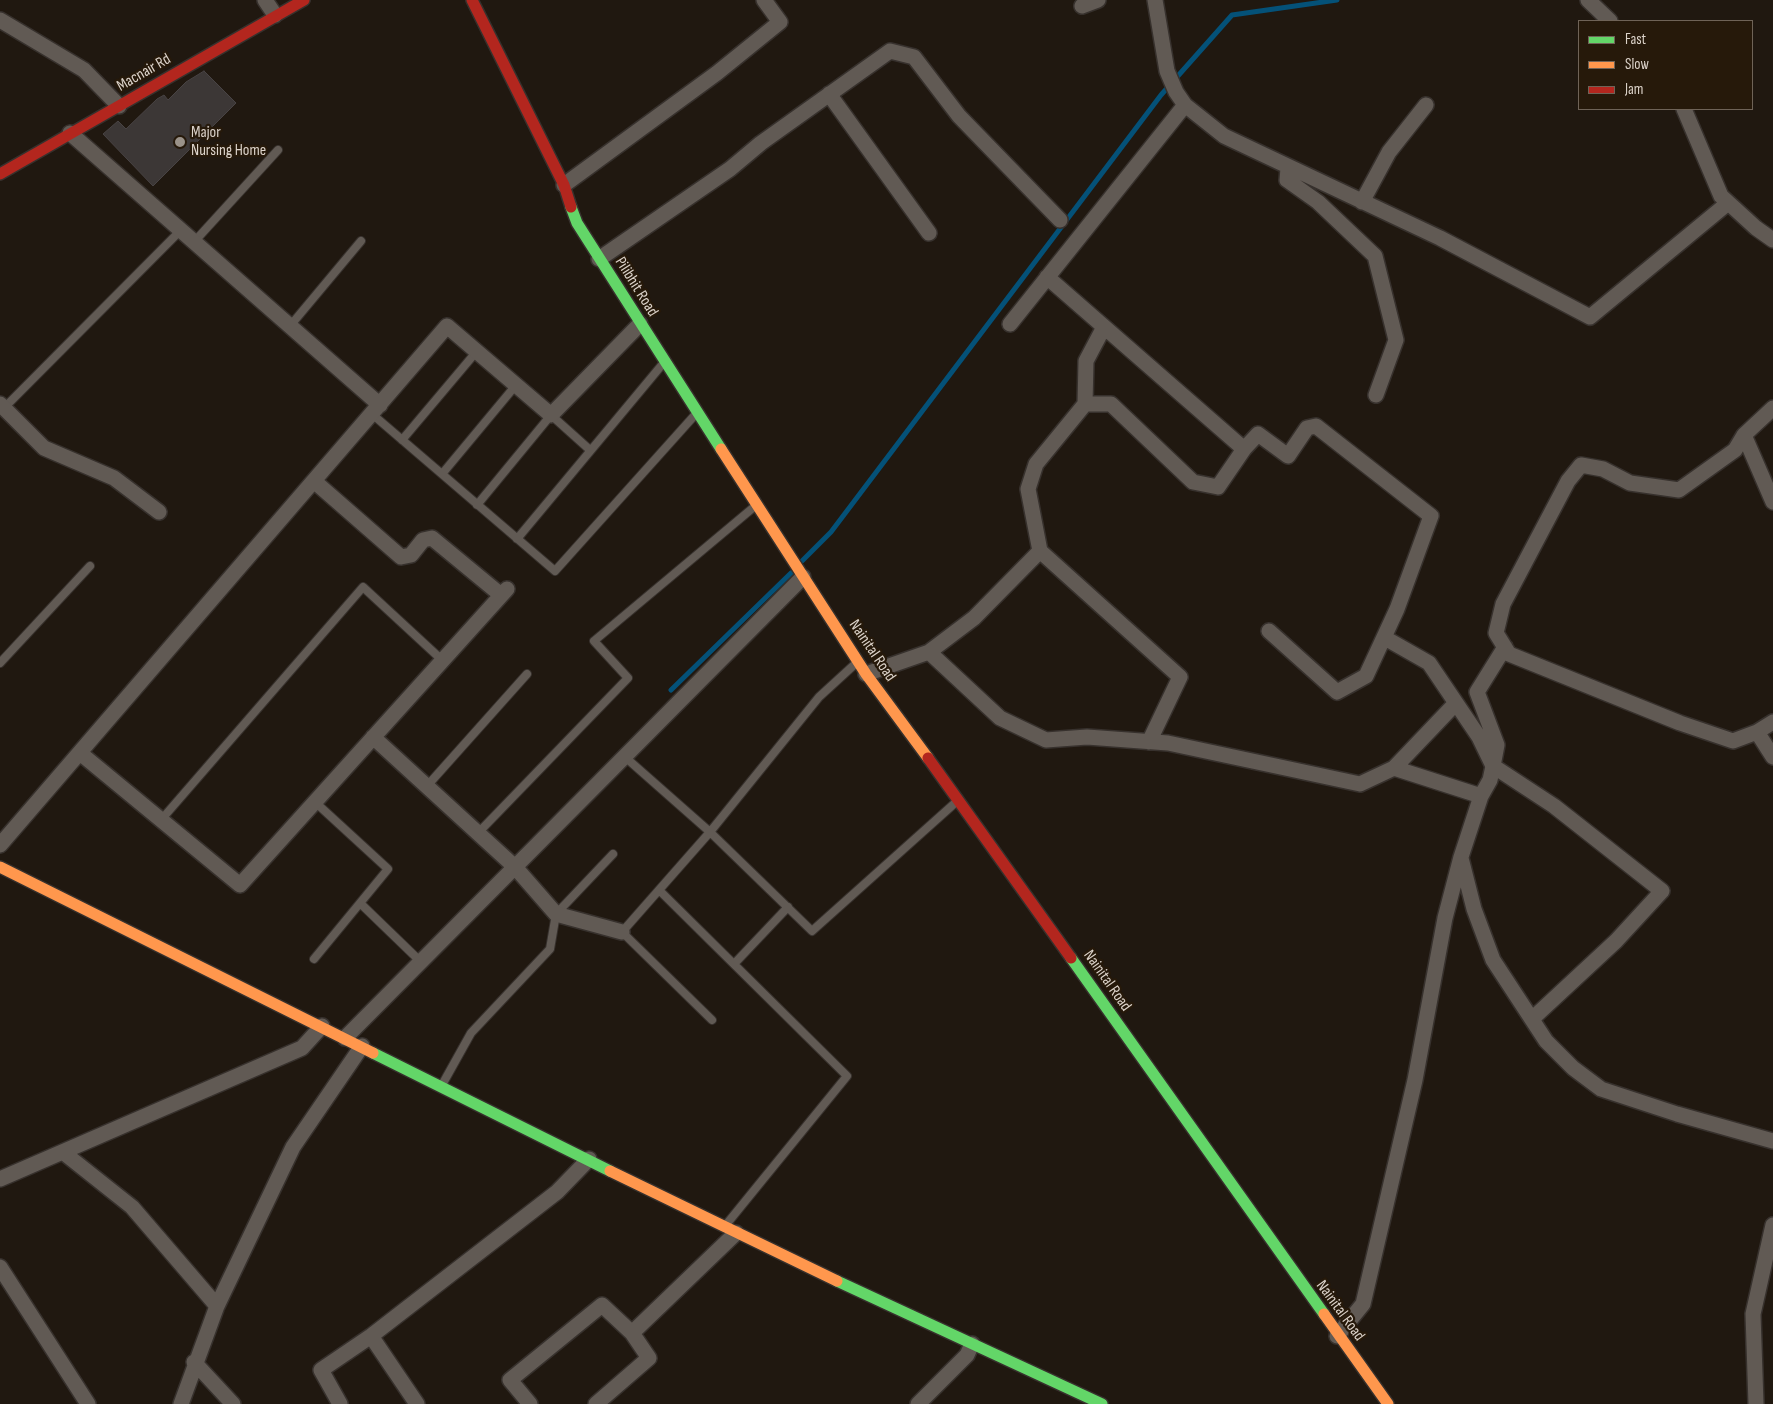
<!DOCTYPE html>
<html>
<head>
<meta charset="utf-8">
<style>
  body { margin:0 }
  #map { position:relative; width:1773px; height:1404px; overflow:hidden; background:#201810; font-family:"Sofia Sans Condensed",sans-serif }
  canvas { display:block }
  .legend { position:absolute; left:1578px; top:20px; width:175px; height:90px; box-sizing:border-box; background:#26190a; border:1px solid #6f6357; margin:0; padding:6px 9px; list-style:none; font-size:15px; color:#dcd3ca }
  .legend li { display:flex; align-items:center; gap:10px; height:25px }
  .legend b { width:25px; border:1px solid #6f6357 }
</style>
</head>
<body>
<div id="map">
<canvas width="1773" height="1404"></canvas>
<ul class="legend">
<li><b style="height:6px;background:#63d668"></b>Fast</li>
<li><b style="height:6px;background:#ff974d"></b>Slow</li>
<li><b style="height:6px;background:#b3261e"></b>Jam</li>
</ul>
</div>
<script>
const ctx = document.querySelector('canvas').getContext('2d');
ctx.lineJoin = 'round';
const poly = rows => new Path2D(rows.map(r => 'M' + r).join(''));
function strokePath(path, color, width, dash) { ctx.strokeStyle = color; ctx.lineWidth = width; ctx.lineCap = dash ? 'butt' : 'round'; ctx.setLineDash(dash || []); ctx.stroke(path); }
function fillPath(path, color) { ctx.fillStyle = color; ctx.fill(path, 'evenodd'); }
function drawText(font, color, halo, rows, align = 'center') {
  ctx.font = font + ' "Sofia Sans Condensed",sans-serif'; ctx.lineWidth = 4.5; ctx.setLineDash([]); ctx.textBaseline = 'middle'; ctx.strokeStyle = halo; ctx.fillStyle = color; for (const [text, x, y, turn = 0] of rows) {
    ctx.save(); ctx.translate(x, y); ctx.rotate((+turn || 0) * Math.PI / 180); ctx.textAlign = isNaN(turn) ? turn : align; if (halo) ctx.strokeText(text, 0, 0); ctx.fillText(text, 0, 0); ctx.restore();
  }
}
strokePath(poly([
  [802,561,831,532,1161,95,1232,15,1337,0],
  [671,690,791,573]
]), '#045178', 5);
const building = poly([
  [204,71,236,103,153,186,103,134,118,121,126,129,157,99,164,95,168,100,186,82,204,71]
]);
fillPath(building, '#3c3736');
strokePath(building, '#484344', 1);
const lane = poly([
  [194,242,278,150],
  [290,326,361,241],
  [4,408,181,230],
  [372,414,555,571,694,416],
  [402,440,477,351],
  [442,474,516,385],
  [477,505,551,415,590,450],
  [517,539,661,366],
  [0,663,90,566],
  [625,757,710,832,812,931,955,803],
  [427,786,527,674],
  [161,820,363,587,442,660],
  [478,833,628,678,594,641,754,507],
  [659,890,847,1076,725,1226],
  [360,903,421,962],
  [314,959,388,869,315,802],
  [734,964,788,907],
  [712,1020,622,932,710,832,819,697,854,665],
  [442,1085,471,1033,550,949,556,914,613,854]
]);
const street = poly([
  [265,0,275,15],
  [1155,0,1167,71,1176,92,1185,105,1224,136,1440,238,1590,317,1728,203],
  [1588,0,1610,21],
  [1082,6,1098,0],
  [0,20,84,70,119,106],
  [829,94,929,233],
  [1684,109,1721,196,1756,228,1773,240],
  [70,133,380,405],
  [1288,168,1287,180,1318,202,1375,256,1396,340,1376,395],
  [564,185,717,73,780,22,764,0],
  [1362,202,1389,152,1426,105],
  [599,259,730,169,761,143,890,51,914,57,959,116,1060,220],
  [1047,277,1244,449],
  [1010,324,1185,105],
  [0,404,44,448,114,478,159,512],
  [1085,404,1111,404,1193,482,1218,487,1244,449,1258,434,1288,456,1307,428,1316,426,1431,516,1397,609,1366,676,1337,692,1269,631],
  [1773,408,1744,435,1773,502],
  [1744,435,1735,450,1679,490,1630,483,1603,469,1581,465,1568,481,1503,604,1496,633,1509,654,1680,723,1733,741,1757,732,1773,722],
  [314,481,401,557,411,555,423,540,432,538,501,595],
  [1040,551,1180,677,1149,742],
  [1505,647,1477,692,1497,745,1493,766,1554,806,1662,891,1616,941,1532,1019],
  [929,652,1000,718,1046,740,1087,737,1168,743,1360,784,1394,768,1481,796],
  [866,674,929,652,974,618,1040,551,1028,489,1036,464,1085,404,1086,361,1104,327],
  [1757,732,1773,757],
  [373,737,515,867,556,914,622,932],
  [80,753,240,885,507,589],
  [1394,768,1456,703],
  [0,845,447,326,551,415,640,324],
  [1461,858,1474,909,1493,960,1546,1041,1573,1068,1601,1089,1677,1114,1773,1141],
  [345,1038,803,577],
  [64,1153,132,1207,217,1306],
  [0,1179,302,1048,322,1026],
  [0,1267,88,1404],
  [632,1333,736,1233],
  [371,1336,417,1404],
  [1337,1336,1363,1304,1415,1080,1445,918,1461,857,1481,796,1490,780,1493,766,1479,737,1429,663,1385,638],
  [194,1362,233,1404],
  [181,1404,217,1306,293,1147,362,1046],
  [340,1404,321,1370,371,1336,557,1192,589,1159],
  [530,1404,510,1380,602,1305,632,1333,649,1358,596,1404],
  [918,1404,967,1355,972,1344],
  [1756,1404,1753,1314,1773,1225]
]);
const fast = poly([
  [571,207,577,223,721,449],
  [1071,958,1324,1314],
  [373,1053,610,1171],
  [837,1281,1102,1404]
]);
const slow = poly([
  [721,449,866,674,928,758],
  [0,867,373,1053],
  [610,1171,837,1281],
  [1324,1314,1388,1404]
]);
const jam = poly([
  [472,0,564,185,571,207],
  [0,174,304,0],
  [928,758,1071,958]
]);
strokePath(lane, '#37312d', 10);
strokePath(street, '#37312d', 18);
strokePath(fast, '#37312d', 14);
strokePath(slow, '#37312d', 14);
strokePath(jam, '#37312d', 14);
strokePath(lane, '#615a54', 8);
strokePath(street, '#615a54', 15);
strokePath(fast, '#63d668', 11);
strokePath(slow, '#ff974d', 11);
strokePath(jam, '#b3261e', 11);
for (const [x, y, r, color] of [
  [180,142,6,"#9a9289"]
]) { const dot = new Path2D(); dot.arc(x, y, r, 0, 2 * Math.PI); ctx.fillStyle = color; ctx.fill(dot); strokePath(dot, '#26190a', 2); }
drawText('16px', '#dcd3ca', '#26190a', [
  ["Macnair Rd",144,73,-30],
  ["Pilibhit Road",636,287,58],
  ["Nainital Road",872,651,56],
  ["Nainital Road",1107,981,55],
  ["Nainital Road",1340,1311,54]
]);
drawText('16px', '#dcd3ca', '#26190a', [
  ["Major",191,133],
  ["Nursing Home",191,151]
], 'left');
</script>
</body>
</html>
